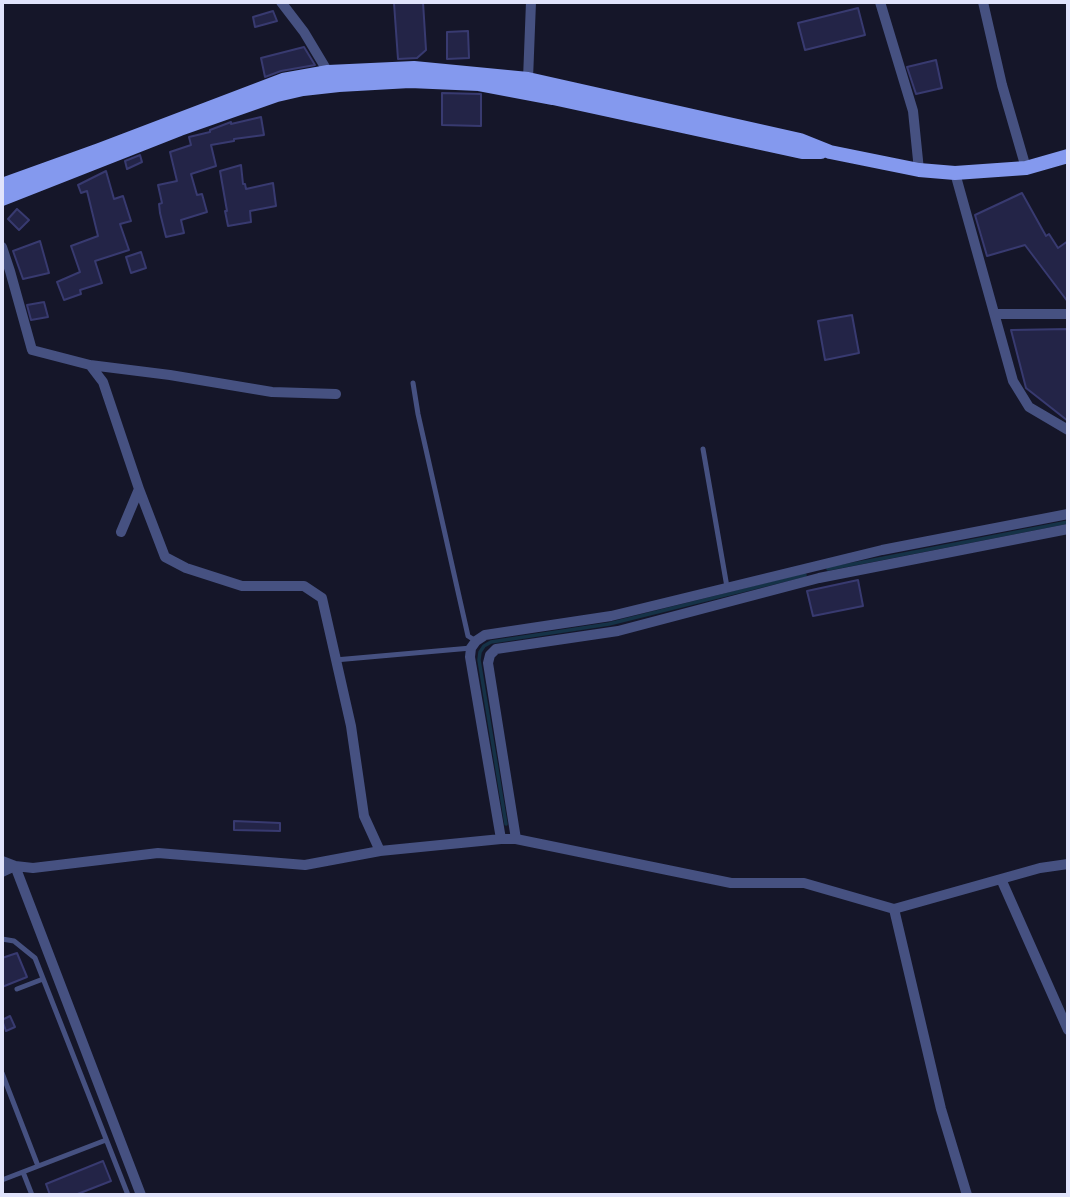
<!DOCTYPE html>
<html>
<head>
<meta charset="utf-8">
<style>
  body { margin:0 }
  #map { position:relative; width:1070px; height:1197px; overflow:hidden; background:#151629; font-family:Signika,sans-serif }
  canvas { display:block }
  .frame { position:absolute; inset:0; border:4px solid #e0e3fb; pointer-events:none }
</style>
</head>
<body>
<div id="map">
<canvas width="1070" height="1197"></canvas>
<div class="frame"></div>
</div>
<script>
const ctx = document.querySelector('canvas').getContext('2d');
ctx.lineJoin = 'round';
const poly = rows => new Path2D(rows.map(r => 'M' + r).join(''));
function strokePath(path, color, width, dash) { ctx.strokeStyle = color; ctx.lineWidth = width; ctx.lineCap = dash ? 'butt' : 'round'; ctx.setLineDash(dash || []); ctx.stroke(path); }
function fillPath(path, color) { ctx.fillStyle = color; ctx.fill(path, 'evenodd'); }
strokePath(poly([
  [828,569,1068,522],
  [506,824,479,660,480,652,484,646,491,642,609,624,805,575]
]), '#153247', 3.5);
const building = poly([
  [423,2,426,50,417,58,398,59,394,3,423,2],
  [858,8,865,35,805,50,798,23,858,8],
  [273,11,277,21,255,27,253,17,273,11],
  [468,31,469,58,447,59,447,32,468,31],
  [304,47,315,65,281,71,265,77,261,58,304,47],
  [936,60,942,88,916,94,907,67,936,60],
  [442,93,481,94,481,126,442,125,442,93],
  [261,117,264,135,234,139,234,141,211,145,216,166,191,174,197,195,202,194,207,212,181,220,184,233,166,237,160,213,159,204,162,203,158,185,177,181,170,152,191,145,189,137,210,132,210,130,231,122,231,124,261,117],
  [140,155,142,162,127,169,125,161,140,155],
  [241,165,243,184,245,184,246,189,273,183,276,206,250,211,251,222,228,226,225,211,227,211,220,171,241,165],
  [106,171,114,199,123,196,131,221,120,224,129,250,95,261,102,283,80,290,81,294,64,300,57,282,80,272,71,246,98,236,87,191,81,193,78,185,106,171],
  [1022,193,1046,236,1049,234,1058,248,1068,241,1068,302,1025,245,987,256,975,215,1022,193],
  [17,209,29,220,19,230,8,219,17,209],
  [40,241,49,273,23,279,13,251,40,241],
  [141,252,146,268,131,273,126,257,141,252],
  [44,302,48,317,31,320,27,305,44,302],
  [852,315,859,353,825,360,818,321,852,315],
  [1068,329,1068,421,1026,388,1011,330,1068,329],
  [858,580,863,606,813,616,807,591,858,580],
  [234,821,280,823,280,831,234,830,234,821],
  [17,953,27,977,2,987,2,958,17,953],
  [10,1016,15,1027,6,1031,2,1020,10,1016],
  [103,1161,111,1181,75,1195,50,1195,46,1184,103,1161]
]);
fillPath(building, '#232447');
strokePath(building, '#383a70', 2);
strokePath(poly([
  [413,383,418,414,468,636,476,641],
  [703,449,727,587],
  [335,660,471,648],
  [2,939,14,941,35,958,128,1195],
  [17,989,43,979],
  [2,1073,38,1166],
  [23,1172,32,1195],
  [2,1180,106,1140]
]), '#465181', 5);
strokePath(poly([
  [281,2,304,32,328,72],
  [880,2,913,111,919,170],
  [983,2,1002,85,1026,168],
  [528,79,531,2],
  [955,173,1013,381,1029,407,1068,430],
  [2,247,10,271,32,350,90,365,170,375,272,392,336,394],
  [995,314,1068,314],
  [90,365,103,382,139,489,121,532],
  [139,489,165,557,186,568,242,586,304,586,322,598,351,726,364,816,380,851],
  [501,839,470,657,471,648,476,641,485,635,611,616,882,550,1068,514],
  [516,839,488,663,490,655,496,649,618,631,819,578,1068,529],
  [2,861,15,866,33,868,158,853,305,865,380,851,501,839,516,839,731,883,804,883,894,909,941,1109,967,1195],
  [15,866,141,1195],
  [2,872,15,866],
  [1001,879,1068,1030],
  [894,909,1040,868,1068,864]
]), '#465181', 10);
strokePath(poly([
  [2,185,99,150,283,80,328,72,414,68,528,79,800,140,830,152,919,170,955,173,1026,168,1068,156],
  [2,199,180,129,277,95,303,89,339,85,410,81,479,84,553,98,802,152,821,152]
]), '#8499ee', 14);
</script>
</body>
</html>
